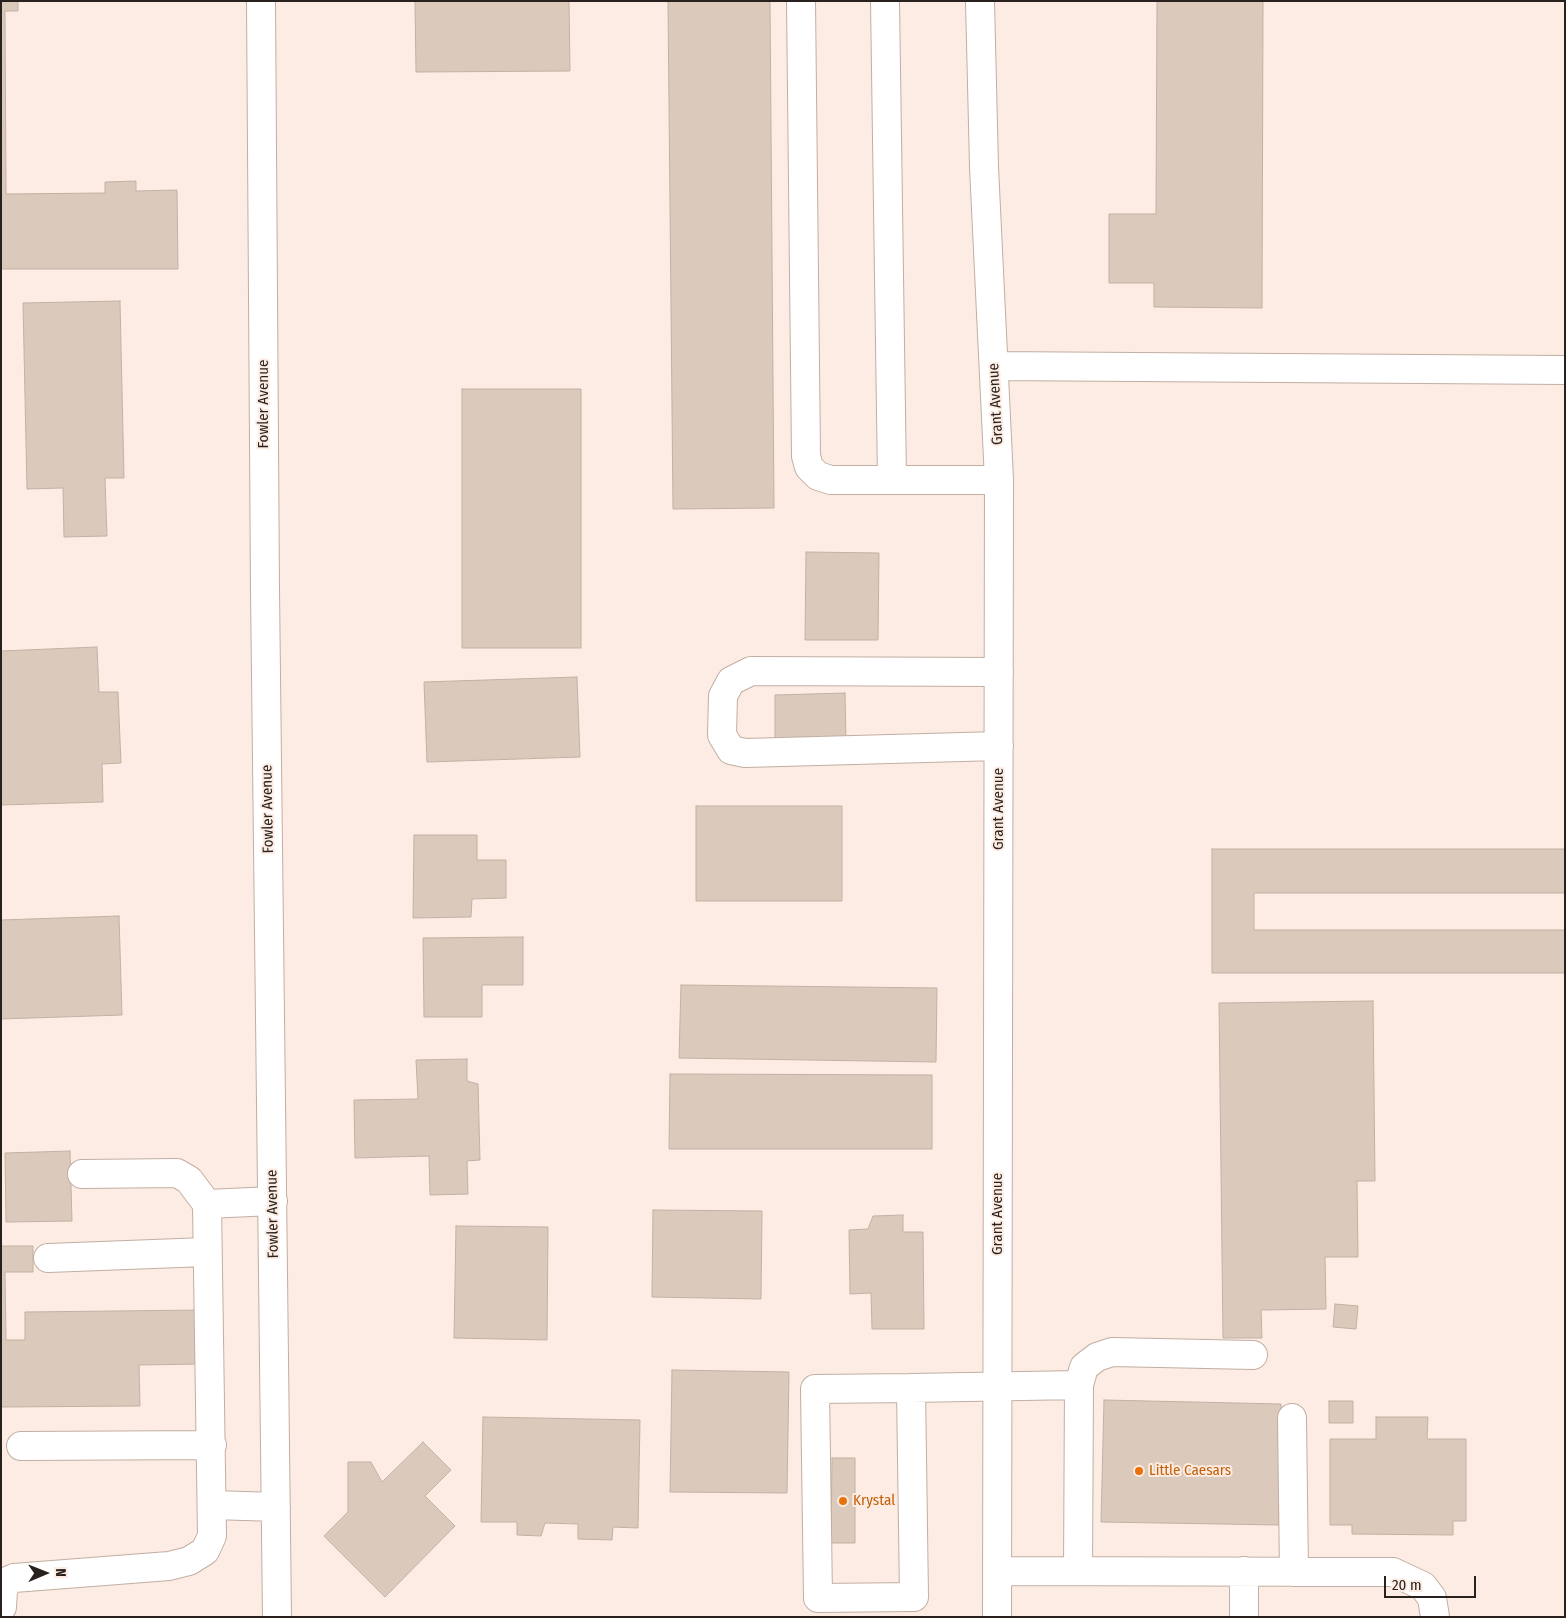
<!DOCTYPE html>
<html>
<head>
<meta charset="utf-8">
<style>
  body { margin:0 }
  #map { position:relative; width:1566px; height:1618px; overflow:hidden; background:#fdece3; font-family:"Fira Sans Condensed",sans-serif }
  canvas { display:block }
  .frame { position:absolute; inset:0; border:2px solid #28211d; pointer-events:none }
  .north { position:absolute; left:20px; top:1548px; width:50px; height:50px; -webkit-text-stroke:4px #fdece3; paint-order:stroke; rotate:89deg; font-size:14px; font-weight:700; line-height:20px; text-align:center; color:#28211d }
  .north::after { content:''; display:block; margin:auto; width:18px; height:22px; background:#28211d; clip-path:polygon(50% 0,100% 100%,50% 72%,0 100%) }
  .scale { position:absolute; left:1384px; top:1576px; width:92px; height:22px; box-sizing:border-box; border:2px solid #28211d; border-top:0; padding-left:6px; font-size:15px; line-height:18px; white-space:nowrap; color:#28211d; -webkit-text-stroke:4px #fdece3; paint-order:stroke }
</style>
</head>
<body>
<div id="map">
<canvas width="1566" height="1618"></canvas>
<div class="frame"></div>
<div class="north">N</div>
<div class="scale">20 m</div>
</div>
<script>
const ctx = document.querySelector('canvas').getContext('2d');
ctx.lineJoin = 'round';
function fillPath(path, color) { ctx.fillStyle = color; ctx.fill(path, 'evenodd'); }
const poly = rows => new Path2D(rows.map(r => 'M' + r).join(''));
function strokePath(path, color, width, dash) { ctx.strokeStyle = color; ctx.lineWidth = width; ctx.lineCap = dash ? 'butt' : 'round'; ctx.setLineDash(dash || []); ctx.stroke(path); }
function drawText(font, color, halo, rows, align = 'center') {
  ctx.font = font + ' "Fira Sans Condensed",sans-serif'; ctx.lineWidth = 4; ctx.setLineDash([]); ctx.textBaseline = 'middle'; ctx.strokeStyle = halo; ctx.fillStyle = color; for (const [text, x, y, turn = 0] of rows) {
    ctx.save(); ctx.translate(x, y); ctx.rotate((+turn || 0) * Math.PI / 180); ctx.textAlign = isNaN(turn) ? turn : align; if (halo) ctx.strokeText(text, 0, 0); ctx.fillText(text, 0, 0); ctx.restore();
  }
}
const building = poly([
  [1,1,18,1,18,11,5,11,6,194,105,193,105,182,136,181,136,191,177,190,178,269,1,269,1,1],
  [415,1,569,1,570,71,416,72,415,1],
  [668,1,770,1,774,508,673,509,668,1],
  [1157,1,1263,1,1262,308,1154,307,1154,283,1109,283,1109,214,1156,214,1157,1],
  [120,301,124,478,105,478,107,536,64,537,63,488,27,489,23,303,120,301],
  [462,389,581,389,581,648,462,648,462,389],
  [806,552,879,553,878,640,805,640,806,552],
  [97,647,99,692,118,692,121,763,102,764,103,802,1,805,1,651,97,647],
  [577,677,580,757,427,762,424,682,577,677],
  [845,693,846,741,775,742,775,695,845,693],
  [696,806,842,806,842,901,696,901,696,806],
  [414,835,477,835,477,860,506,860,506,898,472,899,471,917,413,918,414,835],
  [1212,849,1565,849,1565,893,1254,893,1254,930,1565,930,1565,973,1212,973,1212,849],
  [119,916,122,1015,1,1019,1,920,119,916],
  [523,937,523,985,482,985,482,1017,424,1017,423,938,523,937],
  [681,985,937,988,936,1062,679,1058,681,985],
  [1373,1001,1375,1181,1357,1181,1358,1257,1325,1257,1326,1309,1261,1310,1262,1338,1223,1338,1219,1003,1373,1001],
  [467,1059,467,1081,478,1084,480,1160,467,1161,468,1194,430,1195,429,1156,355,1158,354,1100,418,1099,416,1060,467,1059],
  [670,1074,932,1075,932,1149,669,1149,670,1074],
  [70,1151,72,1221,6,1222,5,1153,70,1151],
  [653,1210,762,1211,761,1299,652,1297,653,1210],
  [903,1215,903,1232,923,1232,924,1329,872,1329,871,1293,850,1294,849,1230,868,1229,873,1216,903,1215],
  [456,1226,548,1227,547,1340,454,1338,456,1226],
  [1,1246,33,1246,33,1272,5,1272,6,1340,25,1340,25,1312,202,1310,202,1364,139,1365,140,1406,1,1407,1,1246],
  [1335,1304,1358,1306,1356,1329,1333,1327,1335,1304],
  [672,1370,789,1372,787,1493,670,1492,672,1370],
  [1104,1400,1281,1404,1279,1525,1101,1522,1104,1400],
  [1329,1401,1353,1401,1353,1423,1329,1423,1329,1401],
  [483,1417,640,1420,638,1528,613,1527,612,1540,578,1539,578,1524,545,1523,541,1536,517,1535,517,1522,481,1522,483,1417],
  [1376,1417,1428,1417,1427,1439,1466,1439,1466,1521,1453,1521,1453,1535,1352,1534,1352,1525,1330,1525,1330,1439,1376,1439,1376,1417],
  [423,1442,451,1470,425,1496,455,1526,385,1597,324,1536,348,1512,348,1462,371,1462,382,1482,423,1442],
  [832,1458,855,1458,855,1543,831,1543,832,1458]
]);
fillPath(building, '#dbc9bb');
strokePath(building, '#c2b1a3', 1);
const minor = poly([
  [261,1,265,589,277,1617],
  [801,1,806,456,809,467,818,476,831,480,999,480],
  [885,1,892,480],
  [980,1,984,167,999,480,997,1617],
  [994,366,1565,370],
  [999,672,751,671,731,681,723,696,722,735,731,750,745,753,999,746],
  [207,1204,273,1201],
  [48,1258,206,1252],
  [911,1388,914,1597,818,1598,815,1389,911,1388],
  [911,1388,1079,1385],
  [1292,1418,1294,1572],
  [21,1446,212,1445],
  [213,1505,276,1507],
  [997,1571,1393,1572,1423,1586,1432,1598,1435,1617],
  [1078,1571,1079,1385,1084,1367,1097,1357,1112,1352,1253,1355],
  [1244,1571,1244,1617],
  [2,1607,3,1591,7,1581,14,1578,169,1566,189,1561,205,1551,212,1536,207,1204,189,1180,177,1173,82,1174]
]);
strokePath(minor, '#c2aea2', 30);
strokePath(minor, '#fff', 28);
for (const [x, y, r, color] of [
  [1139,1471,5,"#e8710a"],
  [843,1501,5,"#e8710a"]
]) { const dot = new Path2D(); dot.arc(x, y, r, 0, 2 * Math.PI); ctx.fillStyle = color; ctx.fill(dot); strokePath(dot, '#fdece3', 2); }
drawText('15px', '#28211d', '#fdece3', [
  ["Fowler Avenue",264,404,-90],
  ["Grant Avenue",996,404,-93],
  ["Fowler Avenue",268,809,-91],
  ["Grant Avenue",999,809,-90],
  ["Fowler Avenue",273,1214,-91],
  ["Grant Avenue",998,1214,-90]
]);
drawText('15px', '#c56008', '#fdece3', [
  ["Little Caesars",1149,1471],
  ["Krystal",853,1501]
], 'left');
</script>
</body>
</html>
